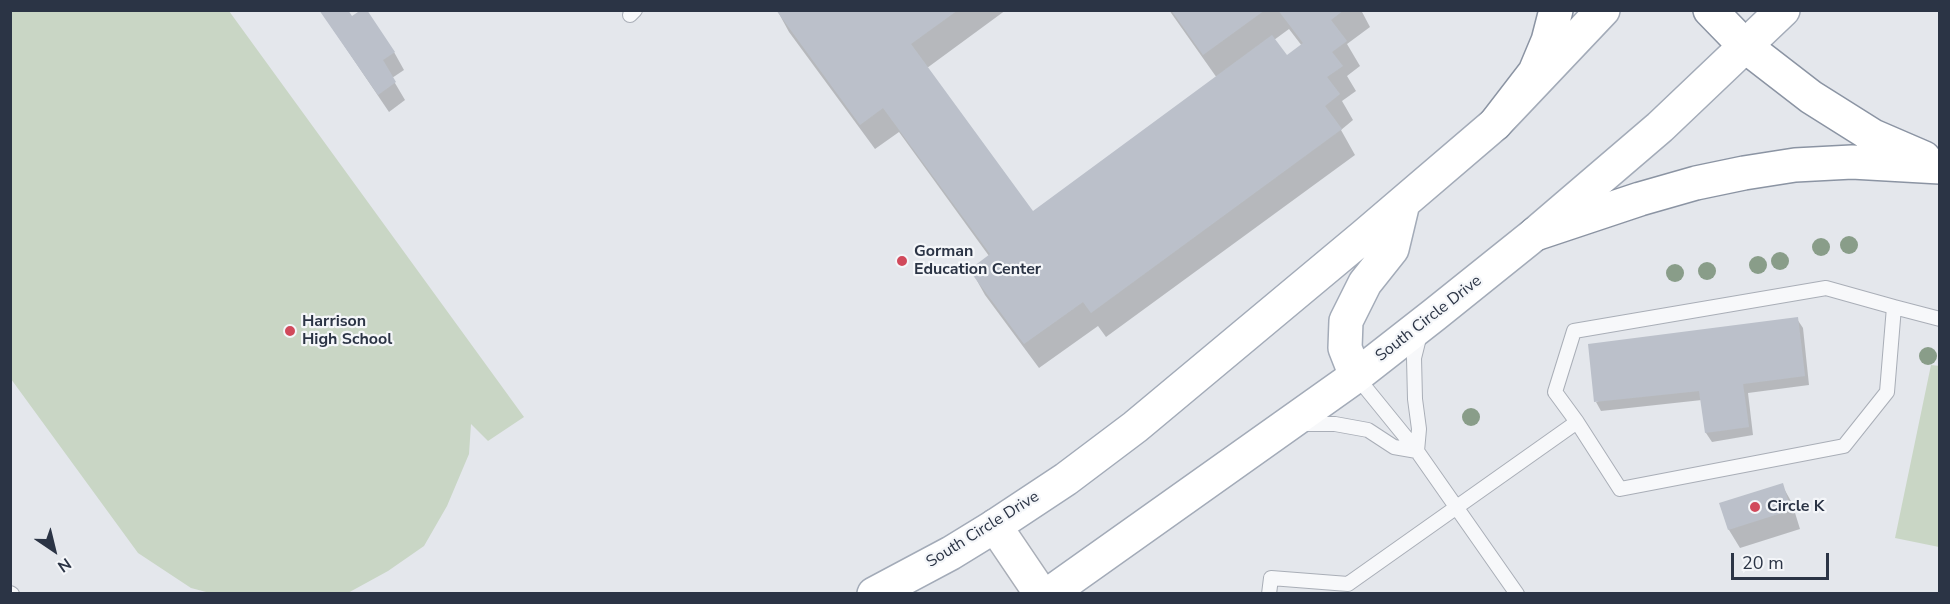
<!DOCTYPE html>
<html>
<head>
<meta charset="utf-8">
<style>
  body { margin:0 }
  #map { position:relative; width:1950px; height:604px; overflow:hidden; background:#e4e7ec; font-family:"Nunito Sans",sans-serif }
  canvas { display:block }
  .frame { position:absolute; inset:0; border:12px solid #2b3445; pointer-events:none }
  .north { position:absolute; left:24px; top:520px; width:60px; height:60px; -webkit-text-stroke:4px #f4f6f9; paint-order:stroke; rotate:145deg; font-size:16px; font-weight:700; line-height:24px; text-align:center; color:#2b3445 }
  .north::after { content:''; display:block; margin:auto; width:21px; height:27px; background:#2b3445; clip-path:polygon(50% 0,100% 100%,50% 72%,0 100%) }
  .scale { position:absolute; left:1731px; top:553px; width:98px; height:27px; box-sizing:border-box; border:3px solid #2b3445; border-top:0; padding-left:8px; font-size:18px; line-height:21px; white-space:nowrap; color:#2b3445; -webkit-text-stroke:4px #f4f6f9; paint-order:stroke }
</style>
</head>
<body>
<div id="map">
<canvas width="1950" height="604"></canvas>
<div class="frame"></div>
<div class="north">N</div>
<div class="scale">20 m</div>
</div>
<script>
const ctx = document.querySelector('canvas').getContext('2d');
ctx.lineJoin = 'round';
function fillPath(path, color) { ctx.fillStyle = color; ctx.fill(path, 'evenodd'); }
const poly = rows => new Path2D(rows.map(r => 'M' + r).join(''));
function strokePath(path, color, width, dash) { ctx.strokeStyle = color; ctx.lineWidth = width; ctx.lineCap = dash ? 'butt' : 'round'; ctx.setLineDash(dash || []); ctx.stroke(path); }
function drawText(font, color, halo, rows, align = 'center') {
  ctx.font = font + ' "Nunito Sans",sans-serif'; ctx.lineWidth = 4.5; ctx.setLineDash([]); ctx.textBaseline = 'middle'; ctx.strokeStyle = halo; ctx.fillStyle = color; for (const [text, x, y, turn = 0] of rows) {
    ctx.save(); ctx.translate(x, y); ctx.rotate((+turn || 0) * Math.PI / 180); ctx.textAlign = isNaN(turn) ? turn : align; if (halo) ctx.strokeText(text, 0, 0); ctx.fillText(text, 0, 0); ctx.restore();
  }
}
fillPath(poly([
  [10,11,229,11,524,417,488,441,471,424,469,454,447,506,424,546,388,571,346,594,210,593,191,588,138,553,11,379],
  [1931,365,1940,366,1939,547,1895,538]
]), '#c9d6c5');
fillPath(poly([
  [320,10,352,18,394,52,404,70,392,78,405,100,389,112],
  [777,10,1006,10,927,68,1032,213,1217,78,1169,10,1361,10,1370,27,1347,44,1360,66,1347,76,1356,91,1342,101,1353,120,1341,130,1355,155,1106,337,1098,326,1039,368,985,295,971,270,989,256,899,132,875,149,789,32],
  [1289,29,1302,46,1286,57,1274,40],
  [1797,319,1803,328,1809,385,1748,393,1753,435,1712,442,1706,433,1702,400,1601,411,1596,402],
  [1782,485,1792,503,1800,529,1740,548,1729,530,1721,504]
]), '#0003');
fillPath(poly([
  [319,10,348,10,352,16,361,10,367,10,395,52,383,60,396,82,378,95],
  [776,10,958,10,911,44,1033,211,1272,35,1287,55,1303,43,1278,10,1344,10,1331,20,1347,41,1332,52,1343,66,1327,77,1340,94,1325,106,1342,129,1091,313,1083,302,1024,344,969,270,990,254,883,108,860,125],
  [1171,10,1265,10,1203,55],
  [1798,317,1805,376,1743,384,1749,427,1705,433,1699,391,1594,402,1588,344],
  [1783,483,1791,510,1728,530,1719,503]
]), '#bbc0ca');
const lane = poly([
  [630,15,635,10],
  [1894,307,1826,288,1574,331,1555,392,1577,422,1620,489,1844,446,1887,392,1894,307,1940,319],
  [1356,376,1417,451,1517,594],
  [1300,424,1335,424,1368,430,1394,447,1417,451],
  [1417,451,1419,429,1415,399,1414,358,1420,334],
  [10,593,12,594],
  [1269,594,1271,578,1348,584,1577,422]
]);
const secondary = poly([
  [995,526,1041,594]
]);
const primary = poly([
  [1356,376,1345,348,1346,321,1365,283,1392,249,1403,203],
  [874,594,951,553,995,526,1066,479,1135,427,1364,236,1495,124,1603,10],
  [1049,594,1356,376,1434,315,1535,234,1660,127,1783,10]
]);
const highway = poly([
  [1710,10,1745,46,1811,97,1873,136,1924,158],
  [1495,124,1535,72,1548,41,1556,10],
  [1535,234,1640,199,1696,183,1744,173,1795,165,1852,162,1940,167]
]);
strokePath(lane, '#a9aeb7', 16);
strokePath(secondary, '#a9aeb7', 36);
strokePath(primary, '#a3abb8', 36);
strokePath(highway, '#8b94a3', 36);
strokePath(lane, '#f7f8fa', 14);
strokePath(secondary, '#fff', 33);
strokePath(primary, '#fff', 33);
strokePath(highway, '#fff', 33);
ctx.fillStyle = '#899d89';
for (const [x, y] of [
  [1849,245],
  [1821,247],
  [1780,261],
  [1758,265],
  [1707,271],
  [1675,273],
  [1928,356],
  [1471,417]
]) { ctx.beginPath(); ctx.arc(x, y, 9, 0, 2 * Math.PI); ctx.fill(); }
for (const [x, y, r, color] of [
  [902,261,6,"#d1495b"],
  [290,331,6,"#d1495b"],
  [1755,507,6,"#d1495b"]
]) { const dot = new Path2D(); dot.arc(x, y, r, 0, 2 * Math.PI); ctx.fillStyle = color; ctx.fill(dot); strokePath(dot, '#f4f6f9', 2); }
drawText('bold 16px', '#2b3445', '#f4f6f9', [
  ["Gorman",914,252],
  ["Education Center",914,270],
  ["Harrison",302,322],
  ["High School",302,340],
  ["Circle K",1767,507]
], 'left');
drawText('16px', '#2b3445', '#f4f6f9', [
  ["South Circle Drive",1429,319,-38],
  ["South Circle Drive",983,530,-32]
]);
</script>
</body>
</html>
